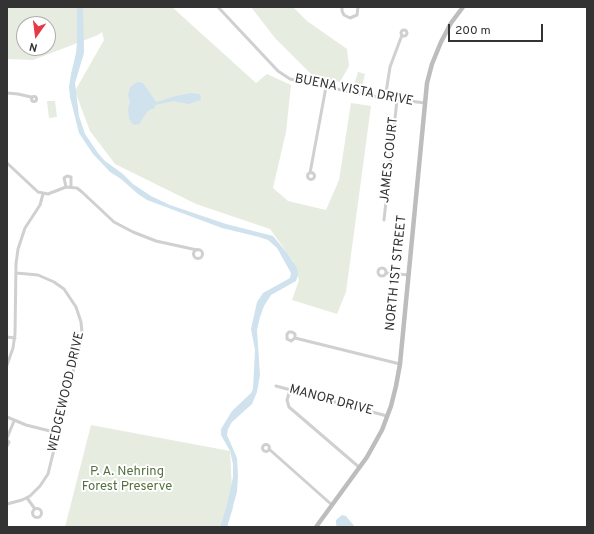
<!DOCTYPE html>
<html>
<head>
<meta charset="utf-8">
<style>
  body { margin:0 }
  #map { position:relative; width:594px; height:534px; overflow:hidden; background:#fff; font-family:Overpass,sans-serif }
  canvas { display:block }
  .frame { position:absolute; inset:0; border:8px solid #333; pointer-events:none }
  .north { position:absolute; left:16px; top:16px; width:40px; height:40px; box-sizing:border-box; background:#fff; border:1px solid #adadad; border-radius:50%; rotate:194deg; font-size:11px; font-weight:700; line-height:16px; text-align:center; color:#333 }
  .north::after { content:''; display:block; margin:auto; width:14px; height:18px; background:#e63946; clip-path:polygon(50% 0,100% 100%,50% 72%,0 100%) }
  .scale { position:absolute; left:448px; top:24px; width:95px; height:18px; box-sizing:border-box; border:2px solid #333; border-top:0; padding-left:5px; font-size:12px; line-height:14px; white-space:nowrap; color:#333; -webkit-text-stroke:3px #fff; paint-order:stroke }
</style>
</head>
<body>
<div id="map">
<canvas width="594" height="534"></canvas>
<div class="frame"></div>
<div class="north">N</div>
<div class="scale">200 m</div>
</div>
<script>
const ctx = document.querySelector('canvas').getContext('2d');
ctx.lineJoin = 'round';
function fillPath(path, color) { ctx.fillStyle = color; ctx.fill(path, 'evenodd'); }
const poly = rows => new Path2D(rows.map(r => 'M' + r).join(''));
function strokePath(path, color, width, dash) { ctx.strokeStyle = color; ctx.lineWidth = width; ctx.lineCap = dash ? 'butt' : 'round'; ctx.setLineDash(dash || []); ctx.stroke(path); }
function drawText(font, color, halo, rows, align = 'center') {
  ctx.font = font + ' Overpass,sans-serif'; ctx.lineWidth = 4; ctx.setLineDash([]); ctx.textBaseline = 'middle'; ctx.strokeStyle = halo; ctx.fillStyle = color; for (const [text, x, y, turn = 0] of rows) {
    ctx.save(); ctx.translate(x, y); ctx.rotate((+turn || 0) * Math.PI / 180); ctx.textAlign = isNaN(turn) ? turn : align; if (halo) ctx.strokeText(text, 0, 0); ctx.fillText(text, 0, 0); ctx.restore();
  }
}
fillPath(poly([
  [7,7,172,7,256,83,267,74,291,85,286,132,273,188,288,201,326,210,339,180,351,103,371,106,346,292,337,314,292,300,299,280,293,261,270,229,196,204,115,164,90,131,75,91,104,40,102,32,98,35,33,60,7,59],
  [24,24,48,24,48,48,24,48],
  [251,7,293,7,307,21,347,49,349,66,340,82,314,77,275,38],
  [358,72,365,74,361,90,353,88],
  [47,101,55,101,57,117,49,118],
  [91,425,230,451,233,508,227,527,65,527]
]), '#e6ecdf');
fillPath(poly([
  [77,7,83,7,84,53,75,83,79,116,85,134,98,153,105,161,123,174,133,184,151,196,170,205,226,224,273,236,288,254,297,268,298,275,296,281,271,295,264,306,260,317,257,330,260,375,257,392,252,404,232,422,228,429,227,435,237,458,238,475,237,492,227,527,220,527,227,505,233,477,233,464,230,451,221,435,221,429,232,411,251,393,253,389,255,350,251,329,257,302,263,293,290,278,291,273,277,248,268,240,259,237,222,228,147,200,138,194,121,179,110,172,93,154,79,133,70,97,69,87,71,74,76,53,77,42],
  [138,82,143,83,156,102,176,96,191,93,200,94,201,100,188,104,174,101,155,105,154,109,151,109,147,112,139,124,134,125,131,122,129,118,128,109,130,102,128,95,130,88,134,84],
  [342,515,346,516,355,527,337,527,336,524,336,520]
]), '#cfe2ee');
strokePath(poly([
  [218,7,278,71,290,79,370,96,425,103],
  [342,7,342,11,344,15,350,18,357,15,358,7],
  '401 33a3 3 0 1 1 6 0a3 3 0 1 1-6 0Z',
  [7,93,18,94,31,97],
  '31.5 99a2.5 2.5 0 1 1 5 0a2.5 2.5 0 1 1-5 0Z',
  [385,99,390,67,402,35],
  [7,163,38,192,48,194,66,187,77,188,82,192,114,222,133,232,156,241,197,250],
  '307.5 176a3.5 3.5 0 1 1 7 0a3.5 3.5 0 1 1-7 0Z',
  [310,173,326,87],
  [66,187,64,178,67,176,71,177,71,187],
  [384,220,397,100],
  '193.5 254a4.5 4.5 0 1 1 9 0a4.5 4.5 0 1 1-9 0Z',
  '378 272a4 4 0 1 1 8 0a4 4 0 1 1-8 0Z',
  [386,273,409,275],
  [7,337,15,338],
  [295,338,295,334,292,332,289,332,287,334,287,339,291,341,295,338,400,364],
  [7,365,13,348,15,334,16,264,18,249,25,228,40,205,43,194],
  [276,386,387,416],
  [290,390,287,400,289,407,360,468],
  [7,417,26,425,58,433],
  [7,438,14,421],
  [7,440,9,442,7,446],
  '262.5 448a3.5 3.5 0 1 1 7 0a3.5 3.5 0 1 1-7 0Z',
  [269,449,332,505],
  [27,498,35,509],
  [7,504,22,500,30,496,40,486,48,474,80,343,82,333,81,322,76,307,64,289,54,282,38,275,16,273],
  '32.5 513a4.5 4.5 0 1 1 9 0a4.5 4.5 0 1 1-9 0Z'
]), '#d0d0d0', 3);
strokePath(poly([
  [316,527,367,457,382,430,391,406,396,386,400,364,427,83,432,64,441,42,451,23,463,7]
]), '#bdbdbd', 4.5);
drawText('13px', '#333', '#fff', [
  ["BUENA VISTA DRIVE",354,91,11],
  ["JAMES COURT",390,160,-84],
  ["NORTH 1ST STREET",397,273,-84],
  ["WEDGEWOOD DRIVE",67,392,-77],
  ["MANOR DRIVE",331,401,15]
]);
drawText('13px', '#56703f', '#fff', [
  ["P. A. Nehring",127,472],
  ["Forest Preserve",127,487]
]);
</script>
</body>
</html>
